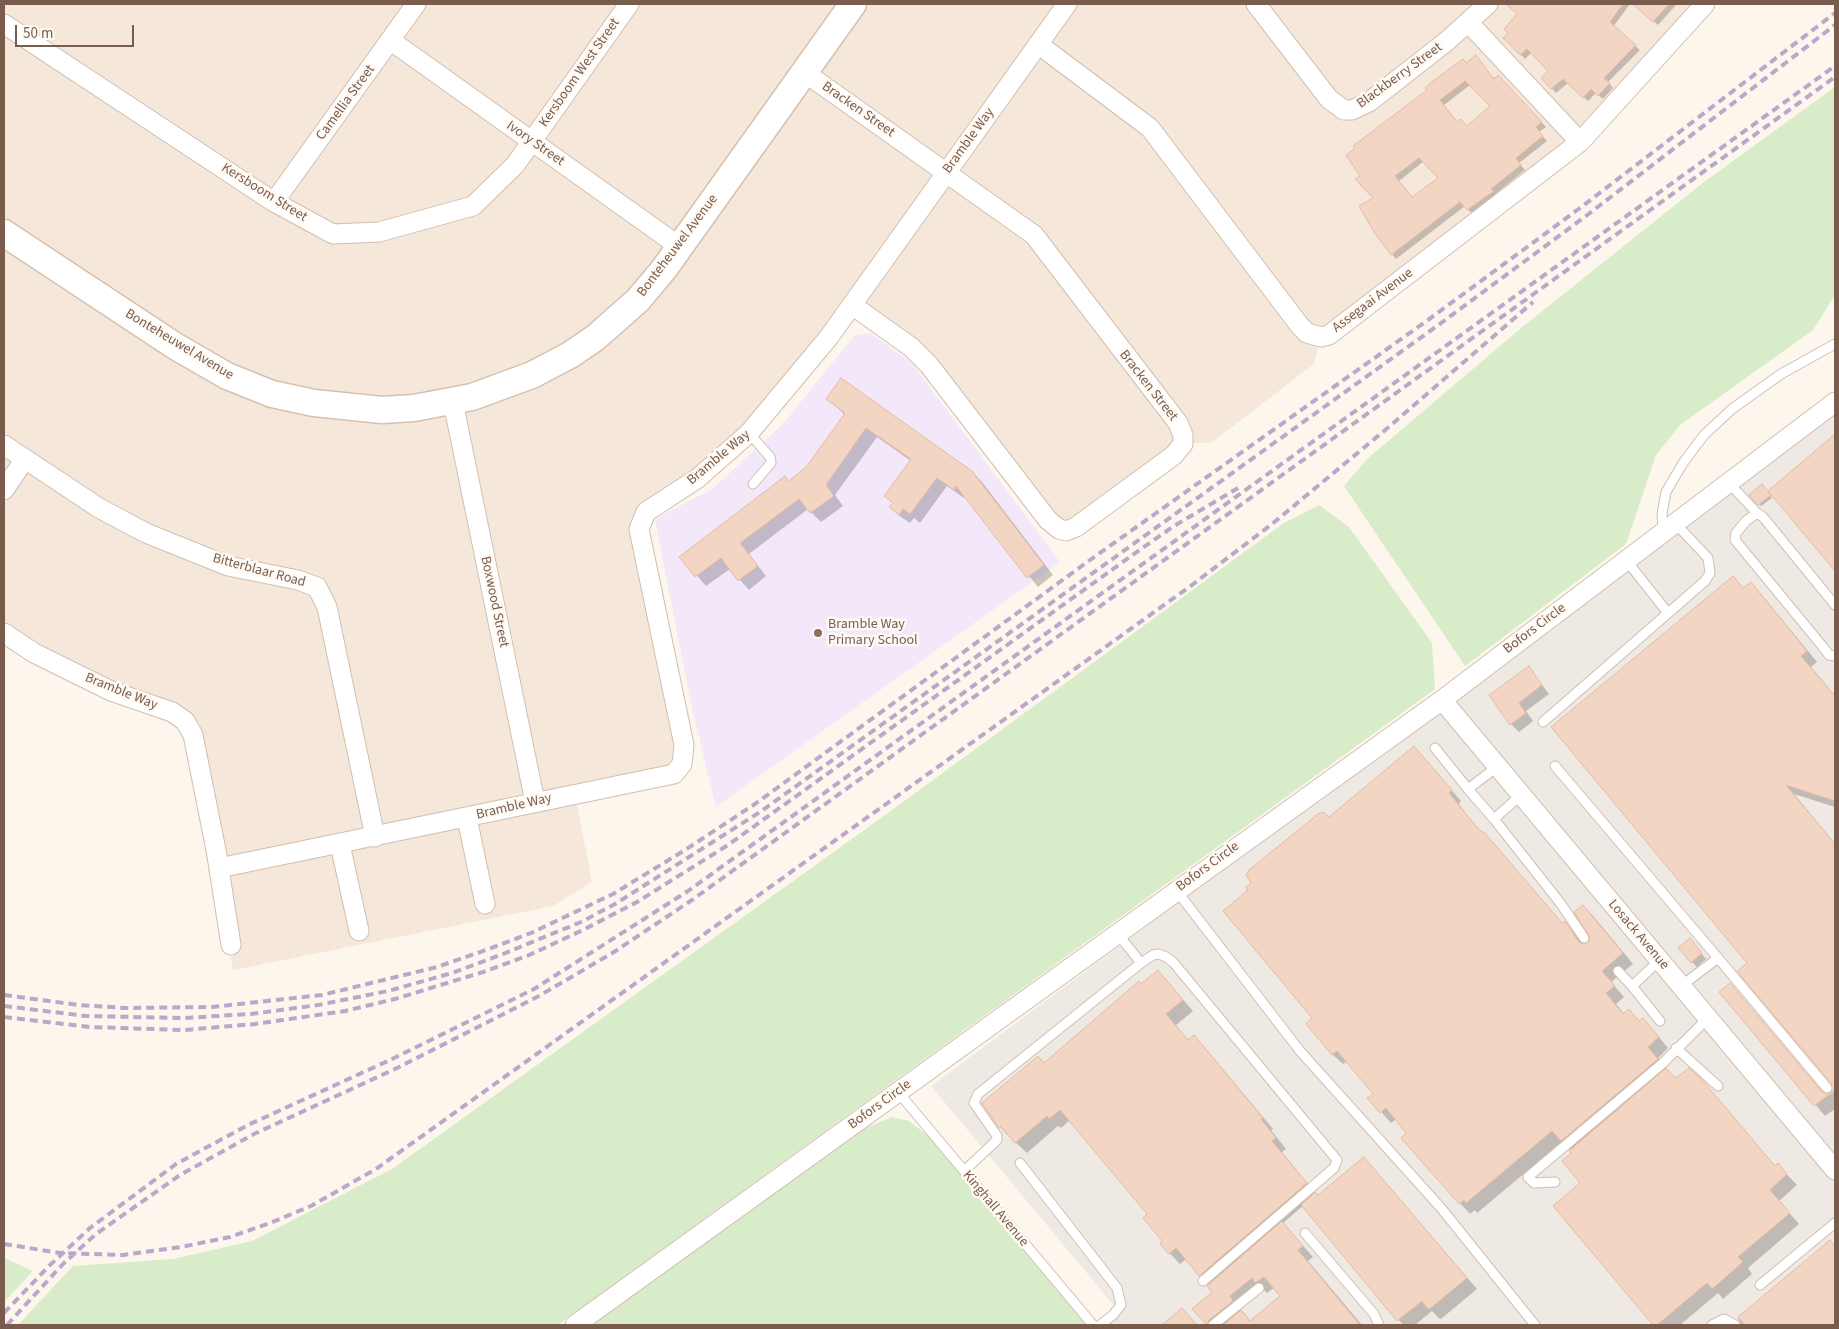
<!DOCTYPE html>
<html>
<head>
<meta charset="utf-8">
<style>
  body { margin:0 }
  #map { position:relative; width:1839px; height:1329px; overflow:hidden; background:#fdf6ec; font-family:"Source Sans 3",sans-serif }
  canvas { display:block }
  .frame { position:absolute; inset:0; border:5px solid #7a5c4d; pointer-events:none }
  .scale { position:absolute; left:15px; top:25px; width:119px; height:22px; box-sizing:border-box; border:2px solid #7a5c4d; border-top:0; padding-left:6px; font-size:15px; line-height:18px; white-space:nowrap; color:#7a5c4d; -webkit-text-stroke:4px #fffaf3; paint-order:stroke }
</style>
</head>
<body>
<div id="map">
<canvas width="1839" height="1329"></canvas>
<div class="frame"></div>
<div class="scale">50 m</div>
</div>
<script>
const ctx = document.querySelector('canvas').getContext('2d');
ctx.lineJoin = 'round';
function fillPath(path, color) { ctx.fillStyle = color; ctx.fill(path, 'evenodd'); }
const poly = rows => new Path2D(rows.map(r => 'M' + r).join(''));
function strokePath(path, color, width, dash) { ctx.strokeStyle = color; ctx.lineWidth = width; ctx.lineCap = dash ? 'butt' : 'round'; ctx.setLineDash(dash || []); ctx.stroke(path); }
function drawText(font, color, halo, rows, align = 'center') {
  ctx.font = font + ' "Source Sans 3",sans-serif'; ctx.lineWidth = 5; ctx.setLineDash([]); ctx.textBaseline = 'middle'; ctx.strokeStyle = halo; ctx.fillStyle = color; for (const [text, x, y, turn = 0] of rows) {
    ctx.save(); ctx.translate(x, y); ctx.rotate((+turn || 0) * Math.PI / 180); ctx.textAlign = isNaN(turn) ? turn : align; if (halo) ctx.strokeText(text, 0, 0); ctx.fillText(text, 0, 0); ctx.restore();
  }
}
fillPath(poly([
  [4,4,1706,4,1581,143,1320,338,1314,364,1211,443,1184,443,1066,532,928,366,852,307,830,338,640,530,683,764,575,795,592,882,553,906,233,970,189,728,4,635]
]), '#f5e8da');
fillPath(poly([
  [1835,415,1835,1325,1108,1325,1121,1314,931,1086]
]), '#efe9e4');
fillPath(poly([
  [870,333,911,362,1060,562,716,807,691,704,655,519,712,489,783,424,854,336]
]), '#f3e8fa');
fillPath(poly([
  [1835,87,1835,295,1813,330,1680,425,1656,455,1626,544,1465,666,1344,486,1367,459,1520,329,1704,182],
  [1319,505,1349,527,1432,643,1435,689,558,1325,18,1325,73,1266,173,1259,252,1241,392,1169,888,813,1284,523],
  [892,1117,909,1121,931,1138,1089,1325,592,1325,861,1130],
  [4,1258,33,1271,4,1302]
]), '#d8ecc9');
fillPath(poly([
  [1524,4,1630,4,1613,27,1640,50,1608,82,1613,88,1603,99,1596,93,1588,101,1568,83,1556,93,1543,78,1550,71,1532,52,1525,59,1505,38,1510,33,1519,14,1517,12],
  [1634,4,1677,4,1658,25],
  [1480,61,1495,80,1498,76,1546,127,1539,132,1547,141,1519,163,1525,170,1495,194,1497,196,1472,214,1465,206,1396,259,1392,254,1375,198,1357,180,1467,64],
  [1470,85,1491,106,1467,128,1458,123,1444,105],
  [1424,161,1440,178,1413,198,1399,181],
  [828,399,972,472,982,482,1053,575,1038,587,966,496,964,498,947,486,920,523,914,518,910,523,901,517,891,507,894,504,886,496,911,461,877,437,835,495,843,506,821,522,808,509,749,554,766,576,749,590,730,569,706,586,681,557,808,467,845,415],
  [1835,436,1835,569,1770,491],
  [1761,486,1772,498,1761,506,1751,495],
  [1744,589,1761,594,1817,662,1811,667,1835,696,1835,807,1794,794,1835,844,1835,1109,1825,1116,1721,992,1730,984,1824,1094,1828,1096,1833,1093,1833,1084,1749,964],
  [1529,668,1549,694,1526,711,1533,721,1519,732,1511,724],
  [1414,747,1461,801,1459,804,1469,818,1562,924,1565,922,1585,946,1592,938,1583,906,1594,917,1633,964,1611,982,1624,997,1616,1004,1624,1014,1629,1011,1640,1022,1653,1030,1668,1048,1658,1058,1667,1071,1676,1080,1702,1082,1776,1167,1778,1165,1797,1185,1779,1201,1799,1224,1748,1268,1752,1274,1723,1299,1718,1293,1680,1325,1655,1325,1554,1207,1582,1183,1571,1150,1563,1141,1477,1213,1475,1210,1470,1214,1460,1203,1396,1119,1391,1123,1369,1098,1374,1094,1347,1061,1343,1064,1332,1054,1314,1018,1329,818],
  [1694,945,1706,959,1697,967,1692,962],
  [1158,971,1193,1011,1176,1025,1188,1041,1194,1036,1204,1047,1273,1129,1271,1130,1286,1149,1282,1152,1318,1197,1374,1170,1477,1289,1442,1318,1440,1319,1432,1311,1415,1325,1403,1325,1304,1205,1283,1223,1313,1257,1308,1261,1362,1325,1207,1325,1194,1309,1214,1292,1210,1285,1186,1259,1180,1264,1161,1244,1164,1242,1149,1214,1070,1120,1061,1128,1058,1126,1027,1153,1011,1138,1000,1127,983,1103,1044,1064],
  [1262,1288,1267,1293,1274,1288,1281,1297,1251,1322,1239,1307],
  [1830,1242,1835,1247,1835,1325,1742,1325,1738,1319]
]), '#0003');
const building = poly([
  [1506,4,1623,4,1610,22,1636,45,1604,78,1610,83,1598,96,1591,89,1583,98,1563,79,1551,89,1541,78,1548,71,1527,49,1520,55,1503,38,1508,33,1504,29,1517,14,1506,4],
  [1633,4,1669,4,1653,22,1633,4],
  [1476,55,1494,79,1498,75,1542,122,1536,127,1543,136,1516,158,1521,165,1491,189,1494,191,1467,210,1460,202,1391,255,1374,232,1359,206,1373,198,1355,179,1360,176,1346,155,1355,148,1353,146,1427,90,1425,88,1433,81,1463,59,1466,63,1476,55],
  [1465,81,1490,106,1467,126,1461,119,1457,122,1440,100,1465,81],
  [1419,158,1438,178,1412,197,1395,176,1419,158],
  [841,378,972,471,1044,565,1027,578,956,486,954,490,937,478,910,514,903,509,899,515,889,507,893,503,884,496,911,459,866,428,826,485,834,496,810,513,799,499,740,543,758,566,738,581,721,558,695,577,679,557,785,476,789,481,807,466,845,413,826,399,841,378],
  [1835,434,1835,571,1768,491,1835,434],
  [1762,484,1771,495,1758,505,1749,495,1762,484],
  [1733,576,1743,588,1751,582,1807,651,1801,656,1835,696,1835,801,1786,785,1835,844,1835,1090,1814,1106,1719,992,1730,983,1822,1092,1828,1094,1831,1092,1832,1084,1740,975,1738,971,1747,963,1551,727,1733,576],
  [1529,666,1542,685,1519,703,1526,713,1510,725,1489,695,1529,666],
  [1414,746,1452,790,1449,793,1479,830,1485,833,1562,923,1565,921,1579,942,1584,944,1589,941,1590,937,1574,912,1583,905,1623,953,1602,971,1615,986,1606,993,1623,1014,1629,1009,1639,1021,1643,1018,1659,1037,1648,1047,1658,1059,1561,1141,1552,1131,1466,1203,1464,1200,1459,1204,1401,1138,1406,1133,1386,1108,1380,1113,1367,1098,1373,1094,1337,1051,1332,1055,1306,1024,1312,1018,1223,911,1248,890,1246,887,1251,883,1246,875,1249,870,1318,814,1323,812,1329,817,1414,746],
  [1690,938,1702,953,1691,963,1678,948,1690,938],
  [1158,970,1183,1000,1166,1014,1188,1040,1194,1035,1263,1118,1261,1119,1276,1138,1272,1141,1307,1183,1199,1276,1176,1248,1169,1254,1160,1244,1162,1241,1143,1218,1147,1214,1060,1110,1049,1119,1047,1116,1015,1143,1001,1127,999,1128,982,1103,1038,1056,1044,1063,1139,981,1141,984,1158,970],
  [1666,1068,1676,1078,1689,1068,1703,1081,1775,1166,1778,1163,1787,1174,1770,1190,1790,1213,1738,1257,1743,1262,1712,1289,1707,1283,1657,1325,1653,1325,1553,1206,1580,1183,1562,1161,1571,1153,1569,1151,1666,1068],
  [1364,1157,1467,1278,1432,1307,1428,1309,1422,1301,1397,1321,1301,1205,1315,1192,1318,1195,1364,1157],
  [1282,1221,1303,1246,1298,1250,1360,1325,1223,1325,1241,1310,1250,1321,1280,1296,1264,1277,1255,1283,1252,1278,1230,1296,1233,1301,1209,1320,1207,1325,1192,1309,1212,1292,1207,1286,1282,1221],
  [1830,1240,1835,1246,1835,1325,1745,1325,1738,1317,1830,1240],
  [1182,1308,1197,1325,1162,1325,1182,1308]
]);
fillPath(building, '#f3d5c3');
strokePath(building, '#e6bba3', 1);
const lane = poly([
  [749,433,770,457,771,463,753,484],
  [1728,482,1757,513],
  [1663,531,1662,514,1666,492,1683,463,1704,435,1732,409,1781,374,1835,344],
  [1626,560,1668,613],
  [1835,605,1763,517,1757,513,1746,521,1736,533,1735,540,1823,647,1829,655,1835,656],
  [1543,722,1705,581,1710,573,1708,558,1675,523],
  [1435,748,1468,789],
  [1555,766,1718,958],
  [1497,767,1468,789,1494,819,1521,795],
  [1494,819,1561,904,1584,938],
  [1176,890,1300,1051,1441,1208,1535,1325],
  [1117,933,1141,963],
  [1660,960,1632,986,1660,1021],
  [1618,971,1632,986],
  [1681,986,1718,958,1827,1088],
  [1676,1048,1718,1086],
  [898,1092,1093,1325],
  [1020,1163,1117,1288,1121,1305,1113,1315,1100,1325],
  [964,1171,997,1140,997,1136,974,1103,978,1094,1141,963,1153,955,1159,954,1166,957,1173,962,1337,1160,1334,1168,1203,1281],
  [1555,1182,1534,1183,1528,1177,1663,1063,1708,1018],
  [1305,1233,1374,1314,1379,1325],
  [1760,1285,1835,1223],
  [1213,1325,1259,1288],
  [1712,1325,1724,1319,1735,1325]
]);
const street = poly([
  [1256,4,1329,99,1344,110,1352,110,1369,102,1447,41,1488,4],
  [1468,22,1580,142],
  [4,24,274,202,333,234,379,232,473,206,515,165,629,4],
  [390,40,680,247],
  [1038,44,1150,128,1300,326,1307,333,1321,337,1329,335,1580,142,1705,4],
  [804,72,1034,235,1178,423,1183,435,1183,444,1174,455,1076,527,1066,531,1059,529,1048,520,929,365,911,347,852,305],
  [274,202,416,4],
  [453,402,535,802],
  [4,445,99,508,146,533,228,566,298,580,317,587,327,607,375,837],
  [4,490,25,459],
  [4,633,34,653,111,691,172,712,185,721,193,735,216,850,231,945],
  [1442,700,1835,1170],
  [467,818,485,904],
  [340,844,359,931],
  [219,868,674,774,682,764,684,745,639,529,646,512,698,478,749,433,829,337,1067,4],
  [575,1325,1442,700,1835,402]
]);
const secondary = poly([
  [4,233,175,346,227,376,272,394,314,403,382,410,414,408,472,397,532,375,570,355,595,338,638,300,664,269,853,4]
]);
strokePath(lane, '#d1beb0', 11);
strokePath(street, '#d1beb0', 21);
strokePath(secondary, '#d6c0b0', 29);
strokePath(lane, '#fff', 9);
strokePath(street, '#fff', 19);
strokePath(secondary, '#fff', 26);
strokePath(poly([
  [4,995,79,1005,125,1008,212,1007,322,995,437,967,486,950,531,933,613,894,685,850,755,804,1090,560,1428,320,1580,208,1835,13],
  [4,1006,86,1016,184,1018,251,1014,318,1005,388,991,452,973,503,954,581,922,615,904,760,812,1437,326,1586,216,1835,25],
  [4,1017,90,1027,184,1030,255,1024,345,1011,395,999,483,972,527,956,583,930,637,902,728,845,1141,549,1174,526,1238,488],
  [4,1244,60,1253,123,1255,181,1247,230,1237,270,1223,311,1206,376,1169,1192,585,1272,524,1390,426,1533,302],
  [4,1313,49,1266,90,1228,176,1164,248,1125,390,1060,534,989,688,891,1835,66],
  [7,1325,63,1264,96,1234,180,1175,254,1134,395,1069,539,996,614,952,692,900,1835,77]
]), '#b9a8c9', 4, [8, 5]);
for (const [x, y, r, color] of [
  [818,633,5,"#8d6e63"]
]) { const dot = new Path2D(); dot.arc(x, y, r, 0, 2 * Math.PI); ctx.fillStyle = color; ctx.fill(dot); strokePath(dot, '#fffaf3', 2); }
drawText('14px', '#7a5c4d', '#fffaf3', [
  ["Kersboom West Street",580,73,-55],
  ["Blackberry Street",1400,76,-36],
  ["Camellia Street",346,103,-54],
  ["Bracken Street",858,110,35],
  ["Bramble Way",969,141,-54],
  ["Ivory Street",535,144,35],
  ["Kersboom Street",264,193,32],
  ["Bonteheuwel Avenue",678,246,-53],
  ["Assegaai Avenue",1373,301,-37],
  ["Bonteheuwel Avenue",179,345,31],
  ["Bracken Street",1148,386,52],
  ["Bramble Way",719,458,-40],
  ["Bitterblaar Road",259,571,15],
  ["Boxwood Street",494,602,78],
  ["Bofors Circle",1535,629,-37],
  ["Bramble Way",121,692,22],
  ["Bramble Way",514,807,-13],
  ["Bofors Circle",1208,867,-36],
  ["Losack Avenue",1638,935,50],
  ["Bofors Circle",880,1105,-36],
  ["Kinghall Avenue",995,1209,50]
]);
drawText('14px', '#785e54', '#fffaf3', [
  ["Bramble Way",828,625],
  ["Primary School",828,641]
], 'left');
</script>
</body>
</html>
